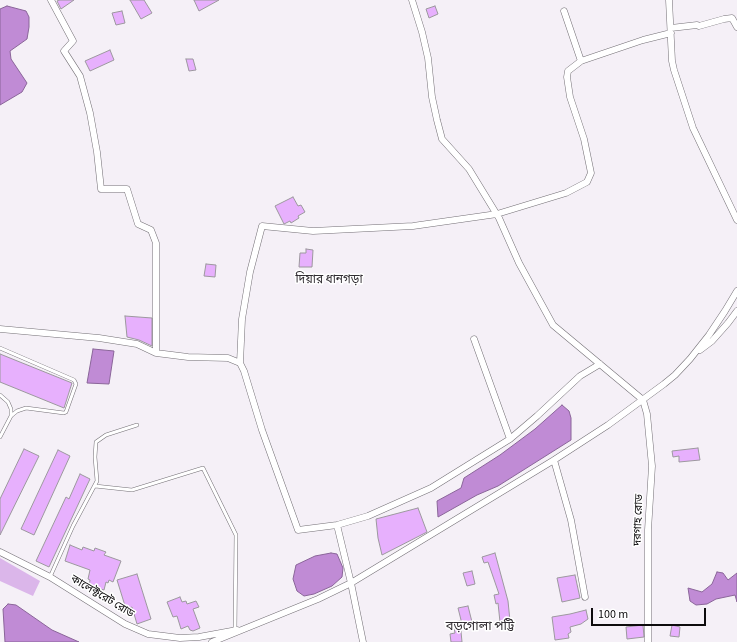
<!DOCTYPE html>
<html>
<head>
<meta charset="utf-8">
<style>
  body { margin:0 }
  #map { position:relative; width:737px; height:642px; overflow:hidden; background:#f5f0f7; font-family:"Source Sans 3",sans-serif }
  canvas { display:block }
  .scale { position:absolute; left:591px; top:608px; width:115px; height:18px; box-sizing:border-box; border:2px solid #0d0b0d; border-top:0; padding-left:5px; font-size:12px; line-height:14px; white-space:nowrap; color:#0d0b0d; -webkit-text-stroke:3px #fff; paint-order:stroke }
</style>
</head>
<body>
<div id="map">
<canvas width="737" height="642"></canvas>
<div class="scale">100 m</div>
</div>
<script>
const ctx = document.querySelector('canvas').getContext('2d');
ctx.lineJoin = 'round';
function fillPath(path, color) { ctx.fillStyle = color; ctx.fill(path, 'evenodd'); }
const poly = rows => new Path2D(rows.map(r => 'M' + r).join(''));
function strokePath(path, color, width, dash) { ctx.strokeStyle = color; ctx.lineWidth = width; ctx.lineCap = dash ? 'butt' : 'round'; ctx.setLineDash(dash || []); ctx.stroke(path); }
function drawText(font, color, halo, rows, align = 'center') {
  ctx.font = font + ' "Source Sans 3","Noto Sans Bengali",sans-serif'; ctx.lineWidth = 3; ctx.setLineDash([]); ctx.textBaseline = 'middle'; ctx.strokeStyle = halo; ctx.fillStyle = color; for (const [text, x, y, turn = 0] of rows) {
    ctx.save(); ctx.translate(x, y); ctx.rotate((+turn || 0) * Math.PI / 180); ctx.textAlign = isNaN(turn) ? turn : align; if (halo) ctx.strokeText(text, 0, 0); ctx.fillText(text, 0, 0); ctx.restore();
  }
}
fillPath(poly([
  [0,558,40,581,33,596,0,581]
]), '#dbb6ea');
const water = poly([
  [7,6,26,11,29,17,29,27,27,39,10,51,11,59,27,83,22,92,0,105,0,9,7,6],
  [93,349,114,351,109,384,87,383,93,349],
  [562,405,569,411,571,418,571,440,498,486,477,495,438,517,437,501,461,488,464,478,500,455,535,429,562,405],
  [331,553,337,554,343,568,342,577,332,586,314,594,304,596,297,591,293,579,296,565,315,556,331,553],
  [717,572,723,573,728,580,737,573,737,602,735,595,716,599,707,604,696,605,690,601,688,588,702,592,712,584,717,572],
  [8,604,16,605,52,630,79,642,5,642,3,609,8,604]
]);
fillPath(water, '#c08bd5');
strokePath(water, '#8a6599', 1);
const building = poly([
  [59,0,74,0,61,9,57,1,59,0],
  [130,0,144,0,152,13,141,19,130,0],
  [194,0,219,0,199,11,194,0],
  [435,6,438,14,429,18,426,9,435,6],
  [122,11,125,23,116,25,112,13,122,11],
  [110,50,114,60,90,71,85,61,110,50],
  [186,59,193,59,196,70,189,71,186,59],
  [293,197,298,206,301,205,305,212,298,216,299,218,291,223,290,221,284,224,275,206,293,197],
  [306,249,313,250,312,267,299,267,300,253,306,253,306,249],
  [206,264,216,265,215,277,204,276,206,264],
  [125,316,152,318,152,346,139,340,127,337,125,316],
  [0,354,72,383,64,408,0,382,0,354],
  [698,448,700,460,679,462,679,456,673,457,672,451,698,448],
  [24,449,39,456,0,535,0,499,24,449],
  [58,450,70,456,34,535,21,529,58,450],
  [80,474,90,479,49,567,36,561,66,497,69,499,80,474],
  [418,508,427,532,382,555,378,538,376,519,418,508],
  [70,545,82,550,83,547,94,551,95,548,106,552,104,555,121,561,113,582,109,580,108,583,106,582,104,590,89,586,90,580,88,579,90,570,65,561,70,545],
  [495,553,508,601,510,621,500,622,498,603,496,604,494,595,499,594,488,562,484,563,482,557,495,553],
  [472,571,475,584,467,586,463,573,472,571],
  [137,574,151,619,137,624,132,607,126,609,117,580,137,574],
  [575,575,580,598,562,602,557,578,575,575],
  [180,597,182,602,186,601,187,604,196,601,199,607,193,609,200,628,193,631,190,630,188,626,181,629,177,616,173,617,167,602,180,597],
  [468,606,472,622,462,624,458,608,468,606],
  [586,610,588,619,581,624,570,627,571,632,568,634,569,638,555,640,552,617,570,614,586,610],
  [460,621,462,642,451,642,450,634,455,633,453,622,460,621],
  [643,625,644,637,627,639,626,627,643,625],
  [672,625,680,627,679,637,670,636,672,625]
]);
fillPath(building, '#e7b0fd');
strokePath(building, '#9c989e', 1);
const lane = poly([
  [0,348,74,380,76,384,66,412,64,413,26,408,17,411,11,416],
  [0,395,8,402,11,409,11,416,0,437],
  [95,486,132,490,203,468,236,535,235,630],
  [50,577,73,526,97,481,95,457,96,442,106,435,137,425]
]);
const street = poly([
  [51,0,73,41,64,51,80,76,90,113,97,152,101,189,127,189,138,224,151,230,156,243,156,353],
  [412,0,422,32,428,58,432,97,437,120,442,139,469,169,499,218,519,263,553,325,643,400,647,414,652,466,648,530,648,642],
  [669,0,672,61,674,70,693,128,737,220],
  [564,11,581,61],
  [671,28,697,25,699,26,724,19,732,18,737,27],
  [0,329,99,338,137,344,156,353,188,357,228,358,240,363,244,371,262,430,298,530,337,525,368,516,431,488,510,439,537,416,580,376,600,364],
  [474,339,510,439],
  [700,350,712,341,728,323,737,311],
  [240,363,242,319,250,272,262,226,313,231,413,226,497,214,566,193,587,182,591,173,584,139,570,97,567,77,568,71,581,61,643,40,671,33],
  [554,460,571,520,585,597],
  [337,525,351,583,363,642],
  [0,552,50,577,125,624,148,634,180,638,199,637,237,630],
  [212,642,318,599,351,583,554,460,608,425,664,384,675,375,690,359,709,335,725,311,737,291]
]);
strokePath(lane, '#736f75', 4);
strokePath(street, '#736f75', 7);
strokePath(lane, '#fff', 3);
strokePath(street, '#fff', 6);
drawText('11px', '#0d0b0d', '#fff', [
  ["দরগাহ রোড",639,520,-88],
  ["কালেক্টরেট রোড",102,597,31]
]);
drawText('12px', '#312d32', '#fff', [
  ["দিয়ার ধানগড়া",329,280]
]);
drawText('13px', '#312d32', '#fff', [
  ["বড়গোলা পট্টি",480,627]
]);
</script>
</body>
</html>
